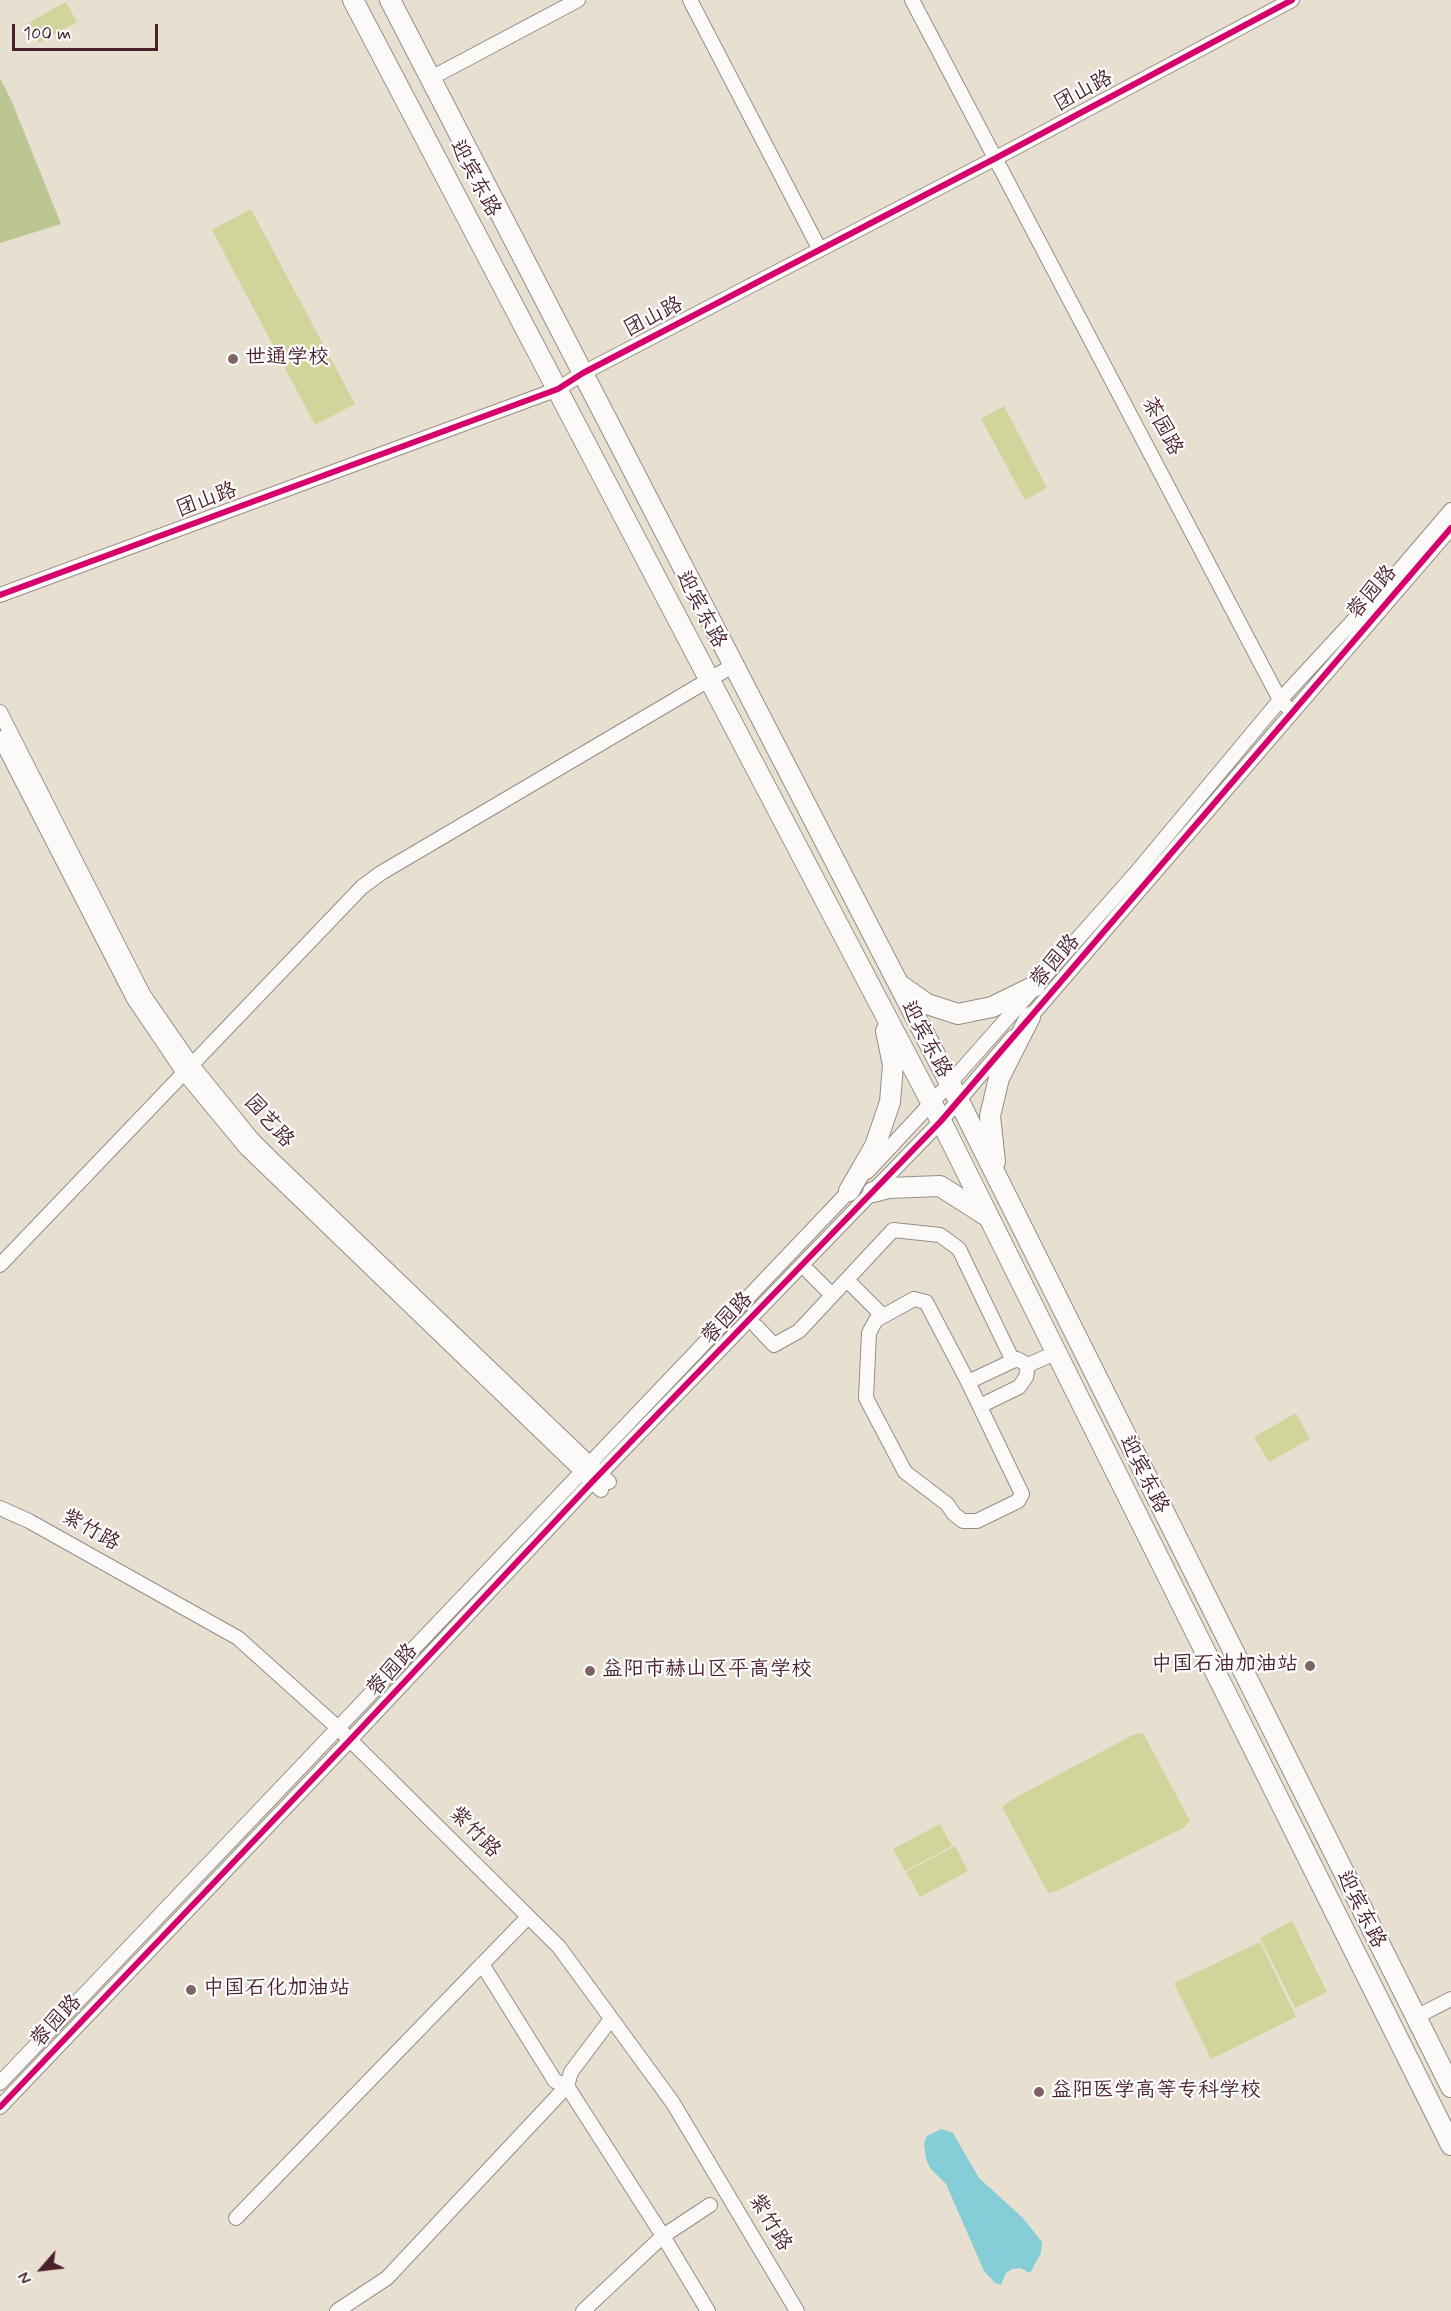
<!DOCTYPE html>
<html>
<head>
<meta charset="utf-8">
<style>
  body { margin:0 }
  #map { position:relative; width:1451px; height:2311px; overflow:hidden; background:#e7e0d1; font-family:Mynerve,sans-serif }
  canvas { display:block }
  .north { position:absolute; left:12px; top:2239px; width:60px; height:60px; -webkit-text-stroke:4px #fff; paint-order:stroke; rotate:242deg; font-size:16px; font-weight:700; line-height:24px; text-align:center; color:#4a1f2b }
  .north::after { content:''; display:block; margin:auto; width:21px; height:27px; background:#4a1f2b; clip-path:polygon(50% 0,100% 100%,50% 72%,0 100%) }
  .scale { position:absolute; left:12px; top:24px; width:146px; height:27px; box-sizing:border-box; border:3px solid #4a1f2b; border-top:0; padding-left:8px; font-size:18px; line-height:21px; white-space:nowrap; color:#4a1f2b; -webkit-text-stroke:4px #fff; paint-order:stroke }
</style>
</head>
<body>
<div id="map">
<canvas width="1451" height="2311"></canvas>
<div class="north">N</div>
<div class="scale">100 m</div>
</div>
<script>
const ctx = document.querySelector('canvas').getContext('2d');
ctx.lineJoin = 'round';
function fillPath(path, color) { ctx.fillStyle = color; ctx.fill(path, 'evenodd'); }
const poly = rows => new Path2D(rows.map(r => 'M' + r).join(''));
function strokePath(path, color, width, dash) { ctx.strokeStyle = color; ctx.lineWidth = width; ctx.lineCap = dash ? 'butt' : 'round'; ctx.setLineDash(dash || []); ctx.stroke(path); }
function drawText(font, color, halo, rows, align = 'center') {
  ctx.font = font + ' Mynerve,"LXGW WenKai TC",sans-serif'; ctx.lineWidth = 4.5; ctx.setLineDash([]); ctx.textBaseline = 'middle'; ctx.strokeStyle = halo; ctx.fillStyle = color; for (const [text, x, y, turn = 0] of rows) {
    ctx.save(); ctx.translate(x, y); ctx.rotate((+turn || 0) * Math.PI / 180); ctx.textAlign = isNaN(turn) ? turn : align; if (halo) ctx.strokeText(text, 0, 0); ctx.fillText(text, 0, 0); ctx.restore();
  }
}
fillPath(poly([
  [66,2,77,22,39,43,28,23],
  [251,209,355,404,315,425,212,230],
  [1004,406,1047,488,1025,500,981,419],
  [1296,1413,1310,1439,1269,1462,1254,1437],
  [1143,1733,1190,1821,1183,1828,1057,1891,1048,1893,1002,1807,1011,1800,1133,1735],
  [940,1824,952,1846,905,1871,893,1849],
  [955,1846,968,1871,920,1897,906,1872],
  [1292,1921,1327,1992,1295,2008,1260,1938],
  [1260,1942,1296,2017,1211,2059,1174,1983]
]), '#d1d59b');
fillPath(poly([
  [0,78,12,102,61,224,0,243]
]), '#bbc693');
fillPath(poly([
  [941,2129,953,2133,979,2178,1023,2218,1042,2242,1041,2253,1030,2273,1020,2268,1012,2269,1006,2273,1001,2285,995,2283,984,2271,946,2184,930,2168,926,2159,924,2143,927,2136]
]), '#86ced7');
const minor = poly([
  [690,0,820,250],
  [912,0,1280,700,1286,706],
  [431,78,578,0],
  [0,595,558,389,583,373,996,158,1292,0],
  [0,712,143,994,192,1065,252,1139,272,1159,609,1482],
  [0,738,134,999,184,1073,246,1148,601,1490],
  [1026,1022,1451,528],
  [867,1172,949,1084,1135,874,1280,700,1398,572,1451,510],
  [0,1265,362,887,381,873,734,665],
  [809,1272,832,1295],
  [847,1280,883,1316],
  [914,1299,926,1302,968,1382,1022,1494,1018,1501,977,1521,963,1521,954,1514,947,1504,905,1472,866,1398,869,1333,876,1320,914,1299],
  [757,1327,774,1345,799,1331,893,1230,940,1235,959,1249,1013,1361],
  [1028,1365,1055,1353],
  [968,1382,1017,1359,1028,1365,1026,1377,1019,1387,980,1406],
  [0,1508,29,1521,238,1638,337,1727,559,1947,673,2103,797,2311],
  [482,1964,555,2081,567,2086,663,2236,708,2311],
  [1416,2017,1451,1999],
  [0,2083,854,1186],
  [0,2107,350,1740,592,1482,941,1121,1013,1037],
  [236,2218,528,1917],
  [337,2311,387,2278,567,2086,571,2072,611,2019],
  [583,2311,663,2236,710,2205]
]);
const highway = poly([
  [353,0,941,1121,1451,2145],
  [390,0,959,1101,1451,2087],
  [900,985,927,1004,958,1014,992,1007,1035,986],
  [995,1162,990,1116,999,1078,1030,1017],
  [849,1191,875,1146,890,1102,893,1065,886,1031],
  [873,1192,888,1188,940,1186,987,1216]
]);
strokePath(minor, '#978d87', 16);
strokePath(highway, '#978d87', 22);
strokePath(minor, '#fbfaf8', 14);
strokePath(highway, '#fbfaf8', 20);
strokePath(poly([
  [0,595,558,389,583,373,996,158,1292,0],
  [0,2107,350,1740,592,1482,941,1121,1451,528]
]), '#d6006c', 6);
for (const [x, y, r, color] of [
  [233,359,6,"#816365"],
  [1310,1666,6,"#816365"],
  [590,1671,6,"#816365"],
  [191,1990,6,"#816365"],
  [1039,2092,6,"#816365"]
]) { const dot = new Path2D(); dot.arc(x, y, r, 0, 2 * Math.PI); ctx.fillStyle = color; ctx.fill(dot); strokePath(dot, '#fff', 2); }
drawText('21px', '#4a1f2b', '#fff', [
  ["团山路",1084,92,-28],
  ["迎宾东路",474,179,62],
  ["团山路",654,318,-27],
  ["茶园路",1161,427,62],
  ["团山路",207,501,-20],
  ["蓉园路",1373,593,-49],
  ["迎宾东路",700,610,62],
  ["蓉园路",1056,962,-49],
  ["迎宾东路",925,1040,62],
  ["园艺路",268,1122,48],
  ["蓉园路",728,1319,-46],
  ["迎宾东路",1143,1475,63],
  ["紫竹路",90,1531,29],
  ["蓉园路",393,1671,-47],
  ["紫竹路",474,1833,45],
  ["迎宾东路",1360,1910,63],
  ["蓉园路",57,2022,-47],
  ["紫竹路",769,2223,59]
]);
drawText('21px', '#4a1f2b', '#fff', [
  ["世通学校",245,359],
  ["中国石油加油站",1298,1666,"right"],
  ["益阳市赫山区平高学校",602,1671],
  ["中国石化加油站",203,1990],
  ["益阳医学高等专科学校",1051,2092]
], 'left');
</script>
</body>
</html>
